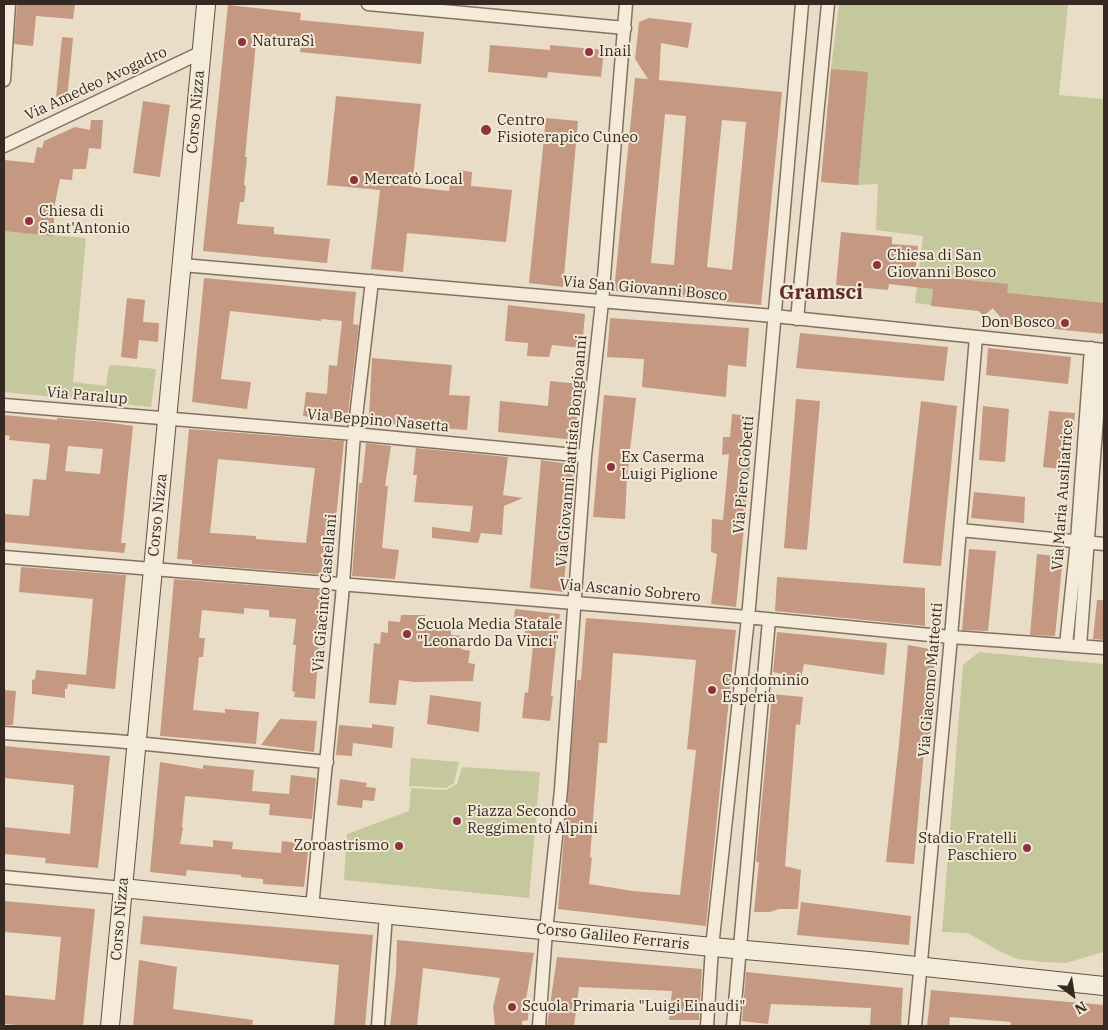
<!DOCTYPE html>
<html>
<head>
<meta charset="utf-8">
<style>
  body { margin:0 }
  #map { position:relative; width:1108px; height:1030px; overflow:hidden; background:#eaddc7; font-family:"IBM Plex Serif",serif }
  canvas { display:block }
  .frame { position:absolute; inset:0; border:5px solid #362921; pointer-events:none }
  .north { position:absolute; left:1048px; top:970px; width:50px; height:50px; -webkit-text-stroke:4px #f2e8d6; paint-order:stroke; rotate:149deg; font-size:14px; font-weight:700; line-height:20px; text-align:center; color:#362921 }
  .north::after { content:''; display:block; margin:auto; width:18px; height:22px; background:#362921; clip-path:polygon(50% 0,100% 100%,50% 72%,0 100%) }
</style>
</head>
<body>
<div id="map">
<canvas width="1108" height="1030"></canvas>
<div class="frame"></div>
<div class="north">N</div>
</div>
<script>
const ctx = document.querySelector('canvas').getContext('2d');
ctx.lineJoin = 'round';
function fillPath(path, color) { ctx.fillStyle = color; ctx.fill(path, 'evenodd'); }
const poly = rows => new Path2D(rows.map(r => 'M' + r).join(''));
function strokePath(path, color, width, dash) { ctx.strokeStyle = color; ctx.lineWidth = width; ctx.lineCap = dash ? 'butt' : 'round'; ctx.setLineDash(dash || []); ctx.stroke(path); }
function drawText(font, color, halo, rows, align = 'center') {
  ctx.font = font + ' "IBM Plex Serif",serif'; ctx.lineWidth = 4; ctx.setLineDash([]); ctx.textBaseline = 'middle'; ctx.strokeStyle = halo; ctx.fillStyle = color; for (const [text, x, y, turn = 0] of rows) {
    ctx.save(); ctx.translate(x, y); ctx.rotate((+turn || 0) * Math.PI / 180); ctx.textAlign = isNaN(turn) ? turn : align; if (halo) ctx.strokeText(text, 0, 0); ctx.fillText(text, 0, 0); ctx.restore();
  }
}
fillPath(poly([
  [839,4,1068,4,1059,95,1104,99,1104,334,1006,324,993,308,983,316,979,311,915,303,923,236,876,230,878,184,858,185,821,182,831,69],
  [4,231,86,238,73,382,106,386,109,366,116,365,156,369,151,407,4,392],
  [979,652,1104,664,1103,952,1066,963,1042,962,1017,959,997,950,968,933,942,932,963,665],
  [411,758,459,762,454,783,446,788,409,786],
  [462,767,540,772,529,898,344,880,347,834,409,811,411,788,446,790,457,784]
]), '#c5c79c');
fillPath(poly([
  [17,4,75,4,73,19,36,16,33,46,14,44],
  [228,5,301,13,300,20,424,32,421,64,300,52,301,46,256,42,245,157,247,157,244,185,246,186,244,202,240,202,237,224,274,227,274,234,330,239,327,263,203,251],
  [649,18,692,23,688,48,661,43,659,80,782,92,761,305,614,291,635,78,648,79,635,59,639,22],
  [665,114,686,116,674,265,651,263],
  [722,120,746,122,732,270,707,267],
  [62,37,73,38,67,99,56,98],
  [490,45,550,50,550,45,604,50,601,77,548,72,547,78,488,72],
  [831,69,868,72,858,185,821,182],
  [336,96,421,104,412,187,449,191,451,176,458,177,458,170,472,172,471,186,512,190,506,242,407,233,403,272,371,269,380,190,327,185],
  [143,101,170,105,160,177,133,173],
  [546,118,578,121,563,287,529,283],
  [91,120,103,120,101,149,89,148,86,169,73,169,72,180,60,179,55,203,53,236,4,231,4,160,34,163,37,147,42,148,44,141,75,127,90,130],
  [841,232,892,237,892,244,918,246,915,275,1008,284,1007,293,1104,303,1104,334,1006,324,993,308,983,316,979,311,931,306,933,289,889,284,888,290,836,285],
  [204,278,356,292,353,324,359,325,347,421,303,416,306,392,327,394,329,365,337,366,342,321,321,319,321,321,230,311,221,379,251,382,247,409,192,402],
  [127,298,145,300,143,322,159,323,158,342,139,340,137,359,121,357],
  [508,305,585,314,582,348,552,345,549,357,527,356,528,343,505,341],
  [610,318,749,328,746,367,728,365,726,397,642,387,644,359,607,357],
  [800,333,948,347,944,381,796,368],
  [988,348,1071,357,1068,384,986,375],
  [372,358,452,365,449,395,470,396,467,430,373,423,369,418],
  [550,381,580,384,575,440,498,432,500,401,548,406],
  [604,395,636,398,627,477,625,519,593,517],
  [796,399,820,401,807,550,784,548],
  [921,401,957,406,941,566,903,563],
  [983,406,1009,409,1005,462,979,460],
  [1049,411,1075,413,1070,470,1043,467],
  [732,414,755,417,736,607,711,604,717,554,711,552,712,519,723,520,729,454,722,455,723,437,730,437],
  [4,415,57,420,57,418,106,422,133,426,121,543,126,543,124,553,4,542,4,514,29,516,33,479,46,480,50,444,9,440,10,436,4,435],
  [68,446,103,449,100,474,65,471],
  [189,429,344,441,330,575,192,564,192,560,177,559],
  [218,459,315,468,306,543,256,539,256,536,210,533],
  [366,443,391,446,385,486,388,486,382,548,399,550,395,579,352,576,359,483,362,483],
  [416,448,508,457,503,495,523,498,504,506,502,535,481,533,478,543,432,538,432,527,470,532,473,506,414,502,417,475,413,475],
  [541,460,575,465,563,592,530,588],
  [974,492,1025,497,1024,523,971,518],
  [969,549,996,551,988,631,962,630],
  [1037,554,1063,557,1055,636,1030,635],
  [21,567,126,575,115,689,68,684,67,689,65,689,65,698,32,694,32,680,35,679,36,670,86,675,93,599,19,592],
  [777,577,925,588,925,626,775,611],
  [174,579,329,591,324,648,319,647,315,699,294,697,295,692,292,691,296,645,293,645,296,619,269,617,269,610,244,608,244,614,202,610,199,638,205,638,203,657,199,657,193,710,225,713,225,709,259,712,256,744,160,736],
  [1097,600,1104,600,1104,640,1093,639],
  [515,609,560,614,557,635,551,696,553,696,550,721,522,718,525,692,528,693,534,637,525,636,525,630,513,630],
  [401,615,425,615,425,621,440,622,440,627,451,628,451,635,463,636,461,649,470,651,468,663,475,664,473,681,414,682,399,680,396,705,369,703,374,643,380,644,381,632,388,633,388,621,400,622],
  [586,618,736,630,706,926,558,909,577,680,581,680],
  [613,653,696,660,687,749,696,750,680,895,633,891,589,884,592,857,590,858,599,743,607,743],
  [777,632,887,643,884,675,804,664,801,678,773,672],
  [908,645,935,650,930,742,924,750,914,864,886,862,899,744],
  [4,690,16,691,13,725,4,725],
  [772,694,803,697,800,725,796,724,785,866,801,870,798,909,779,909,770,912,754,912,759,862,756,862],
  [430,695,481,702,479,732,427,724],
  [280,719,317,721,314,752,261,745],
  [372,724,394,727,392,748,353,743,352,756,336,755,339,725,372,728],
  [4,746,110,756,98,868,45,863,46,858,4,854,4,827,70,834,74,785,4,778],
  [160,762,203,769,203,765,254,770,252,791,289,794,291,775,316,778,312,819,269,815,270,804,185,796,182,827,183,828,180,844,213,847,213,840,233,842,232,849,281,853,282,841,297,843,296,851,308,852,304,887,263,884,263,879,241,877,241,875,187,870,186,876,150,872],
  [340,779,367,783,366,787,376,788,374,801,363,800,362,808,337,805],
  [4,901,95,909,83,1026,29,1026,4,1024,4,995,55,1000,61,937,4,932],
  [801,902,911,916,909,945,797,935],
  [143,916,373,935,365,1026,334,1026,339,965,140,944],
  [397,940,534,953,526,999,529,1002,528,1020,522,1021,522,1026,495,1026,493,1007,500,978,423,968,417,1026,390,1026,396,973],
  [557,957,702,969,699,1020,669,1020,672,991,579,987,574,1026,547,1026],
  [139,960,177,967,173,1009,253,1020,252,1026,133,1026],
  [746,972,903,988,901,1026,870,1026,871,1008,771,1004,768,1024,742,1021],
  [931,990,1104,1005,1104,1026,1010,1026,1011,1022,950,1017,949,1026,927,1026]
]), '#c49881');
const street = poly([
  [368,4,625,28],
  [4,80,9,4],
  [4,146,202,52],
  [182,265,774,316,1104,350],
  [797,319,828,4],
  [4,405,354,434,585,456],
  [960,530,1104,544],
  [4,557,736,616,951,637,1104,648],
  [1066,645,1077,541,1091,348],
  [1080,646,1102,350],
  [4,733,116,741,327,762],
  [4,877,122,888],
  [312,908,342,597,354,434,372,281],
  [378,1026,386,914],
  [539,1026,546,931,561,790,585,456,602,302,626,4],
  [707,1026,712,947,748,618,802,4],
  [733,1026,769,620],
  [915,1026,951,637,976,337]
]);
const secondary = poly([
  [122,888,712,947,869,961,1104,986],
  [110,1026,206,5]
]);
strokePath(street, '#84705e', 15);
strokePath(secondary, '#665142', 20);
strokePath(street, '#f5ebda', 12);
strokePath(secondary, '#f5ebda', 18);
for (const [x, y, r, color] of [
  [242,42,5,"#8d353c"],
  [589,52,5,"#8d353c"],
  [486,130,6,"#8d353c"],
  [354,180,5,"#8d353c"],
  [29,221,5,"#8d353c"],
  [877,265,5,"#8d353c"],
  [1065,323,5,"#8d353c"],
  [611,467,5,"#8d353c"],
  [407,634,5,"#8d353c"],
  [712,690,5,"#8d353c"],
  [457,821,5,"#8d353c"],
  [399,846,5,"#8d353c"],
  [1027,848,5,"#8d353c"],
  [512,1007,5,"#8d353c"]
]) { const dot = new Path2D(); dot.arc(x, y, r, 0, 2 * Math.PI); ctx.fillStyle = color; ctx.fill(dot); strokePath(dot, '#f2e8d6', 2); }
drawText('15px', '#362921', '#f2e8d6', [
  ["NaturaSì",252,42],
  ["Inail",599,52],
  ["Centro",497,121],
  ["Fisioterapico Cuneo",497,138],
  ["Mercatò Local",364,180],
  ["Chiesa di",39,212],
  ["Sant'Antonio",39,229],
  ["Chiesa di San",887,256],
  ["Giovanni Bosco",887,273],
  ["Don Bosco",1055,323,"right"],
  ["Ex Caserma",621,458],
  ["Luigi Piglione",621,475],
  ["Scuola Media Statale",417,625],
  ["\"Leonardo Da Vinci\"",417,642],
  ["Condominio",722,681],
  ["Esperia",722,698],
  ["Piazza Secondo",467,812],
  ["Reggimento Alpini",467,829],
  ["Stadio Fratelli",1017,839,"right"],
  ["Paschiero",1017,856,"right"],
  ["Zoroastrismo",389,846,"right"],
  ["Scuola Primaria \"Luigi Einaudi\"",522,1007]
], 'left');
drawText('15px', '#362921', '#f2e8d6', [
  ["Via Amedeo Avogadro",96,84,-25],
  ["Corso Nizza",196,112,-85],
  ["Via San Giovanni Bosco",645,289,5],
  ["Via Paralup",87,396,5],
  ["Via Beppino Nasetta",378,421,5],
  ["Via Giovanni Battista Bongioanni",572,451,-85],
  ["Via Piero Gobetti",744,475,-85],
  ["Via Maria Ausiliatrice",1063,495,-86],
  ["Corso Nizza",158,515,-84],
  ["Via Ascanio Sobrero",630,591,5],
  ["Via Giacinto Castellani",325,593,-85],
  ["Via Giacomo Matteotti",931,680,-85],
  ["Corso Nizza",120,919,-85],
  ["Corso Galileo Ferraris",613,937,6]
]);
drawText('bold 20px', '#5e2c24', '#f2e8d6', [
  ["Gramsci",821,293]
]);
</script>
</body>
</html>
